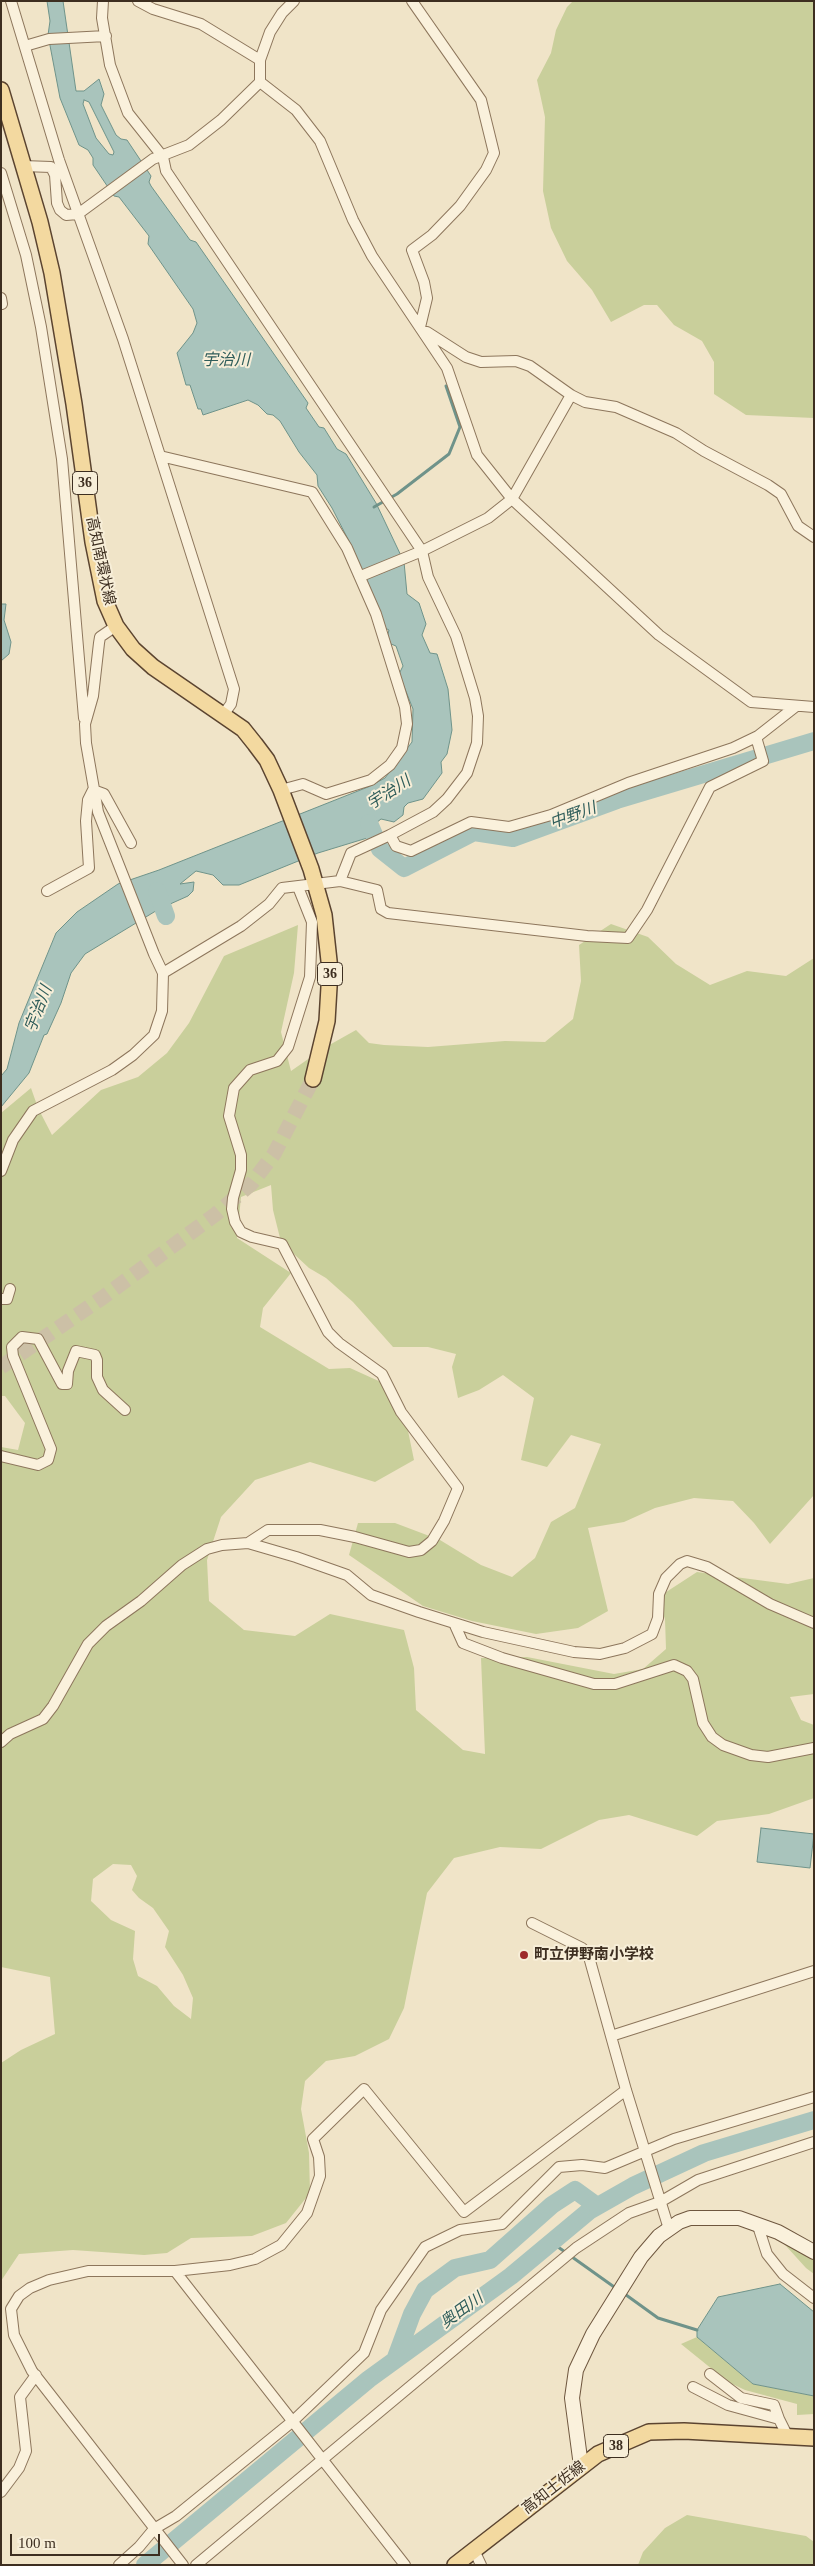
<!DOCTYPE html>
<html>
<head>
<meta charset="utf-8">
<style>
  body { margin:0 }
  #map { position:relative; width:815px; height:2566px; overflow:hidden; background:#f0e4c8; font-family:"Times New Roman",serif }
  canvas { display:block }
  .frame { position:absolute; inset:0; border:2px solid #3d2e20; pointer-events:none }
  .scale { position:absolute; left:10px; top:2534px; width:150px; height:22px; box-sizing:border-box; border:2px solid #3d2e20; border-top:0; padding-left:6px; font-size:15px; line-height:18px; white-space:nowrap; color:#3d2e20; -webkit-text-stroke:4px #f7eed8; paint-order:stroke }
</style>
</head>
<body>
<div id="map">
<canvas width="815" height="2566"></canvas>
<div class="frame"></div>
<div class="scale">100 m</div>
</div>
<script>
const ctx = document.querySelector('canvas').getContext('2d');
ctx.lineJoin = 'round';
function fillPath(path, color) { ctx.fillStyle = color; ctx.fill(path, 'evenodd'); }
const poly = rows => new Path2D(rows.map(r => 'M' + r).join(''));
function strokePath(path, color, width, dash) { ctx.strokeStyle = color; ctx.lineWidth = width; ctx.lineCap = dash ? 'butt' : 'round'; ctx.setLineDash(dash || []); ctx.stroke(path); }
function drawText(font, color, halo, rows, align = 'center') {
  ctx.font = font + ' "Times New Roman","Noto Sans JP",serif'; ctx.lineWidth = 4; ctx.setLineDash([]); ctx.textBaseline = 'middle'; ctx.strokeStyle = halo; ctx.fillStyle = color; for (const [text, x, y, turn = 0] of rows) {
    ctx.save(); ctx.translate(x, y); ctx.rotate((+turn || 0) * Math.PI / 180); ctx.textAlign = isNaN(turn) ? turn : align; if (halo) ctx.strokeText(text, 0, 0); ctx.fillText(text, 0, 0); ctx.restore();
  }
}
fillPath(poly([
  [573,1,814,1,814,418,746,415,714,394,714,362,702,341,674,325,657,305,644,305,611,322,592,290,567,261,551,228,543,191,545,117,537,80,551,53,556,30,567,7],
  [611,924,648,937,676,964,710,985,747,971,786,976,814,958,814,1495,770,1544,754,1523,733,1501,694,1498,655,1508,624,1522,588,1528,608,1611,578,1628,536,1634,472,1621,423,1606,349,1555,358,1523,395,1523,440,1540,481,1565,512,1577,535,1558,551,1522,575,1508,601,1444,571,1435,547,1467,521,1460,534,1398,503,1375,479,1390,458,1398,452,1367,456,1354,428,1347,393,1347,353,1302,326,1278,309,1268,281,1242,273,1210,271,1185,241,1197,237,1238,291,1273,263,1308,260,1327,329,1369,350,1368,394,1388,407,1426,414,1460,375,1482,310,1462,255,1480,221,1517,207,1560,209,1601,244,1630,295,1636,330,1614,404,1630,414,1668,416,1710,463,1750,485,1754,481,1658,527,1657,614,1674,643,1669,666,1649,665,1619,657,1598,697,1572,788,1584,814,1578,814,1694,790,1697,801,1720,814,1725,814,1798,769,1814,717,1821,697,1836,629,1815,599,1820,541,1849,500,1847,454,1858,427,1893,404,2008,389,2039,355,2056,326,2061,305,2081,301,2109,309,2153,310,2193,286,2223,252,2236,191,2238,167,2253,144,2255,73,2250,19,2254,1,2281,1,2063,21,2050,55,2034,50,1977,1,1967,1,1447,18,1450,25,1423,5,1396,1,1396,1,1113,31,1088,38,1108,52,1135,101,1090,138,1077,167,1053,189,1023,224,956,298,925,294,973,281,1032,291,1071,324,1048,356,1030,369,1043,384,1045,428,1047,505,1041,545,1042,573,1019,581,981,579,945],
  [113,1864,131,1865,137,1876,132,1890,139,1898,153,1908,169,1931,165,1947,183,1975,193,1998,191,2019,174,2006,157,1986,138,1976,133,1959,135,1931,111,1920,91,1901,93,1879],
  [767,2225,814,2254,814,2274,806,2268],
  [697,2337,753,2384,814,2396,814,2414,797,2415,797,2404,745,2390,728,2382,681,2344],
  [687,2515,806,2536,814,2542,814,2565,638,2565,643,2552,665,2528]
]), '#c9cf9b');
const water = poly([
  [47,1,63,1,76,91,84,91,99,79,104,94,101,105,116,135,121,139,127,140,151,176,149,182,151,186,190,240,196,242,308,403,306,408,319,427,324,428,337,449,346,454,376,503,404,562,407,594,419,603,426,624,422,635,430,653,437,654,448,689,452,730,447,754,441,762,442,773,423,799,408,803,404,807,403,815,394,822,381,819,376,823,377,835,318,853,239,885,223,885,213,875,196,871,180,884,194,882,193,891,188,896,159,909,85,954,71,973,61,1003,47,1034,44,1035,29,1073,1,1107,1,1076,7,1069,19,1023,56,933,77,912,118,884,159,870,368,787,385,778,412,742,413,709,399,674,403,666,396,646,386,642,389,630,385,628,351,545,332,508,318,486,317,475,299,452,280,421,273,415,267,414,258,405,248,400,203,415,201,409,198,409,190,385,186,385,177,353,193,333,197,323,193,309,148,244,149,236,119,197,114,196,93,165,93,158,88,150,79,145,60,98,48,35,50,21,47,1],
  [84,100,89,102,114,152,113,155,109,154,96,138,83,104,84,100],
  [1,604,6,604,4,620,11,642,9,654,1,661,1,604],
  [761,1828,814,1834,810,1868,757,1862,761,1828],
  [780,2284,814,2312,814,2396,753,2384,697,2337,697,2330,718,2297,780,2284]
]);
fillPath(water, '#a9c4bc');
strokePath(water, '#6f938a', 1);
strokePath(poly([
  [374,507,397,494,449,454,460,427,446,386],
  [551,2242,617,2289],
  [622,2292,658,2318,697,2330]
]), '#6f938a', 3);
strokePath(poly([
  [369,823,380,849,404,868,474,832,513,838,617,800,814,741],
  [157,891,166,916],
  [395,2360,412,2314,425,2290,455,2268,490,2260,552,2205,575,2190,597,2206],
  [145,2565,369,2379,511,2276,589,2211,633,2186,704,2153,814,2120]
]), '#a9c4bc', 18);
strokePath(poly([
  [1,1367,102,1298,216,1214,251,1184,274,1154,313,1079]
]), '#ccc0a6', 15, [15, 8]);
const street = poly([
  [11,1,59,160,123,339,234,689,231,704,223,715],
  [103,1,102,18,110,65,128,113,163,157,166,171,422,551,428,577,456,636,475,698,478,716,477,743,467,773,447,799,433,812,390,835,351,853,340,881],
  [138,1,153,9,201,24,260,60],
  [412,1,481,100,494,153,486,170,460,206,432,235,412,250,424,282,427,298,420,327],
  [25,46,49,39,106,36],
  [260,82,296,110,320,141,353,220,372,256,447,368,477,455,512,499,659,635,751,702,814,707],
  [23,166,51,167,55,175,57,203,60,210,66,215,78,214,153,159,189,145,221,120,260,82,260,60,270,32,282,13,294,1],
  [1,173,26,255,41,327,62,459,84,718],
  [1,298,2,304],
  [427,332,466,357,481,362,516,361,530,366,571,395,585,402,616,407,676,433,704,451,768,485,781,494,798,526,814,537],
  [160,456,312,492,347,548,376,614,405,707,407,724,402,748,390,765,371,780,326,794,303,784,281,790],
  [361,576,422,551,488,518,512,499,571,395],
  [390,835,396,846,411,851,471,822,509,827,551,815,628,783,733,748,758,736,795,707],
  [47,891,89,868,86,821,88,800,93,790,104,794,131,843],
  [163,973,241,926,269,904,282,888,340,881,377,890,381,909,388,913,587,936,628,938,647,910,710,787,763,761,756,737],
  [1,1171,13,1140,33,1111,112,1070,133,1055,154,1035,162,1011,163,973,154,954,98,812,86,743,85,724,93,696,99,643,100,637,116,626],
  [1,1299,7,1299,10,1289],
  [1,1456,38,1465,48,1460,51,1449,13,1356,12,1347,22,1337,38,1339,62,1384,67,1384,68,1371,76,1351,95,1355,97,1360,97,1377,103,1390,125,1410],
  [248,1543,268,1530,320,1530,355,1537,409,1552,421,1550,432,1541,444,1521,458,1488,401,1412,382,1374,339,1343,328,1332,282,1244,252,1237,241,1232,235,1222,232,1209,233,1198,241,1170,241,1155,229,1116,234,1088,250,1070,277,1061,288,1047,310,977,312,922,298,887],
  [454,1623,463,1643,502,1658,594,1684,615,1684,674,1665,687,1671,693,1679,703,1723,712,1737,723,1745,751,1755,768,1757,814,1748],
  [1,1742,10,1734,43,1719,53,1706,88,1644,106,1626,141,1601,182,1565,207,1549,222,1545,248,1543,296,1557,347,1575,371,1595,419,1612,483,1632,574,1652,600,1654,625,1648,652,1634,658,1618,659,1594,666,1578,680,1564,687,1561,707,1567,770,1604,814,1623],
  [532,1923,582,1948,589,1957,626,2090,669,2229],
  [611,2036,814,1971],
  [757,2223,767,2254,783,2274,814,2298],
  [175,2271,405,2565],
  [710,2374,741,2398,774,2405,779,2419],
  [693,2387,728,2405,779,2419,788,2437],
  [1,2492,19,2468,26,2451,20,2397,36,2375],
  [474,2550,481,2565],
  [119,2565,139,2547,154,2529,176,2516,293,2421,364,2353,381,2310,425,2247,460,2230,502,2224,559,2167,582,2165,605,2168,674,2139,814,2097],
  [183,2565,32,2371,14,2335,11,2309,19,2296,30,2288,49,2280,88,2271,175,2271,230,2265,255,2259,281,2245,307,2213,320,2176,319,2157,313,2139,364,2089,464,2212,626,2090],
  [196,2565,576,2248,629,2213,660,2202,698,2180,814,2142]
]);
const secondary = poly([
  [581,2466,572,2398,576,2370,593,2334,641,2257,659,2236,679,2222,690,2218,739,2218,778,2232,814,2252]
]);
const primary = poly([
  [1,90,40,222,52,273,74,404,93,542,105,601,116,626,133,649,153,667,243,729,255,744,267,760,281,790,311,869,324,915,330,970,327,1021,313,1079],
  [455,2565,598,2454,649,2432,684,2431,814,2438]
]);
strokePath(street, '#8d765c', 12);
strokePath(secondary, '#6f573f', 16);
strokePath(primary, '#5b4430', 18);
strokePath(street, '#faf1dc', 10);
strokePath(secondary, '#faf1dc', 14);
strokePath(primary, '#f3d9a0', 15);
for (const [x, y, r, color] of [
  [524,1955,5,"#9e2a2b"]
]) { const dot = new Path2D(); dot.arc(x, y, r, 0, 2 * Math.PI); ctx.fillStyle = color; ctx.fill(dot); strokePath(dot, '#f7eed8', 2); }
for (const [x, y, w] of [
  [85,483,25],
  [330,974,25],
  [616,2446,25]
]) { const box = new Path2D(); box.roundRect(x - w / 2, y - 11.5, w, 23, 4); ctx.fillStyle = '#f7eed8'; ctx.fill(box); strokePath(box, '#3d2e20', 1); }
drawText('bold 14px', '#3d2e20', null, [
  ["36",85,483],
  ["36",330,974],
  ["38",616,2446]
]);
drawText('15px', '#3d2e20', '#f7eed8', [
  ["高知南環状線",100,561,78],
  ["高知土佐線",554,2488,-38]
]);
drawText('bold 15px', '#3d2e20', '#f7eed8', [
  ["町立伊野南小学校",534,1955]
], 'left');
drawText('italic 16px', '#2f5d5a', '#f7eed8', [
  ["宇治川",226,361],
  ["宇治川",389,793,-33],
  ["中野川",573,816,-20],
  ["宇治川",39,1009,-69],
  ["奥田川",462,2311,-36]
]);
</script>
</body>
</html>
